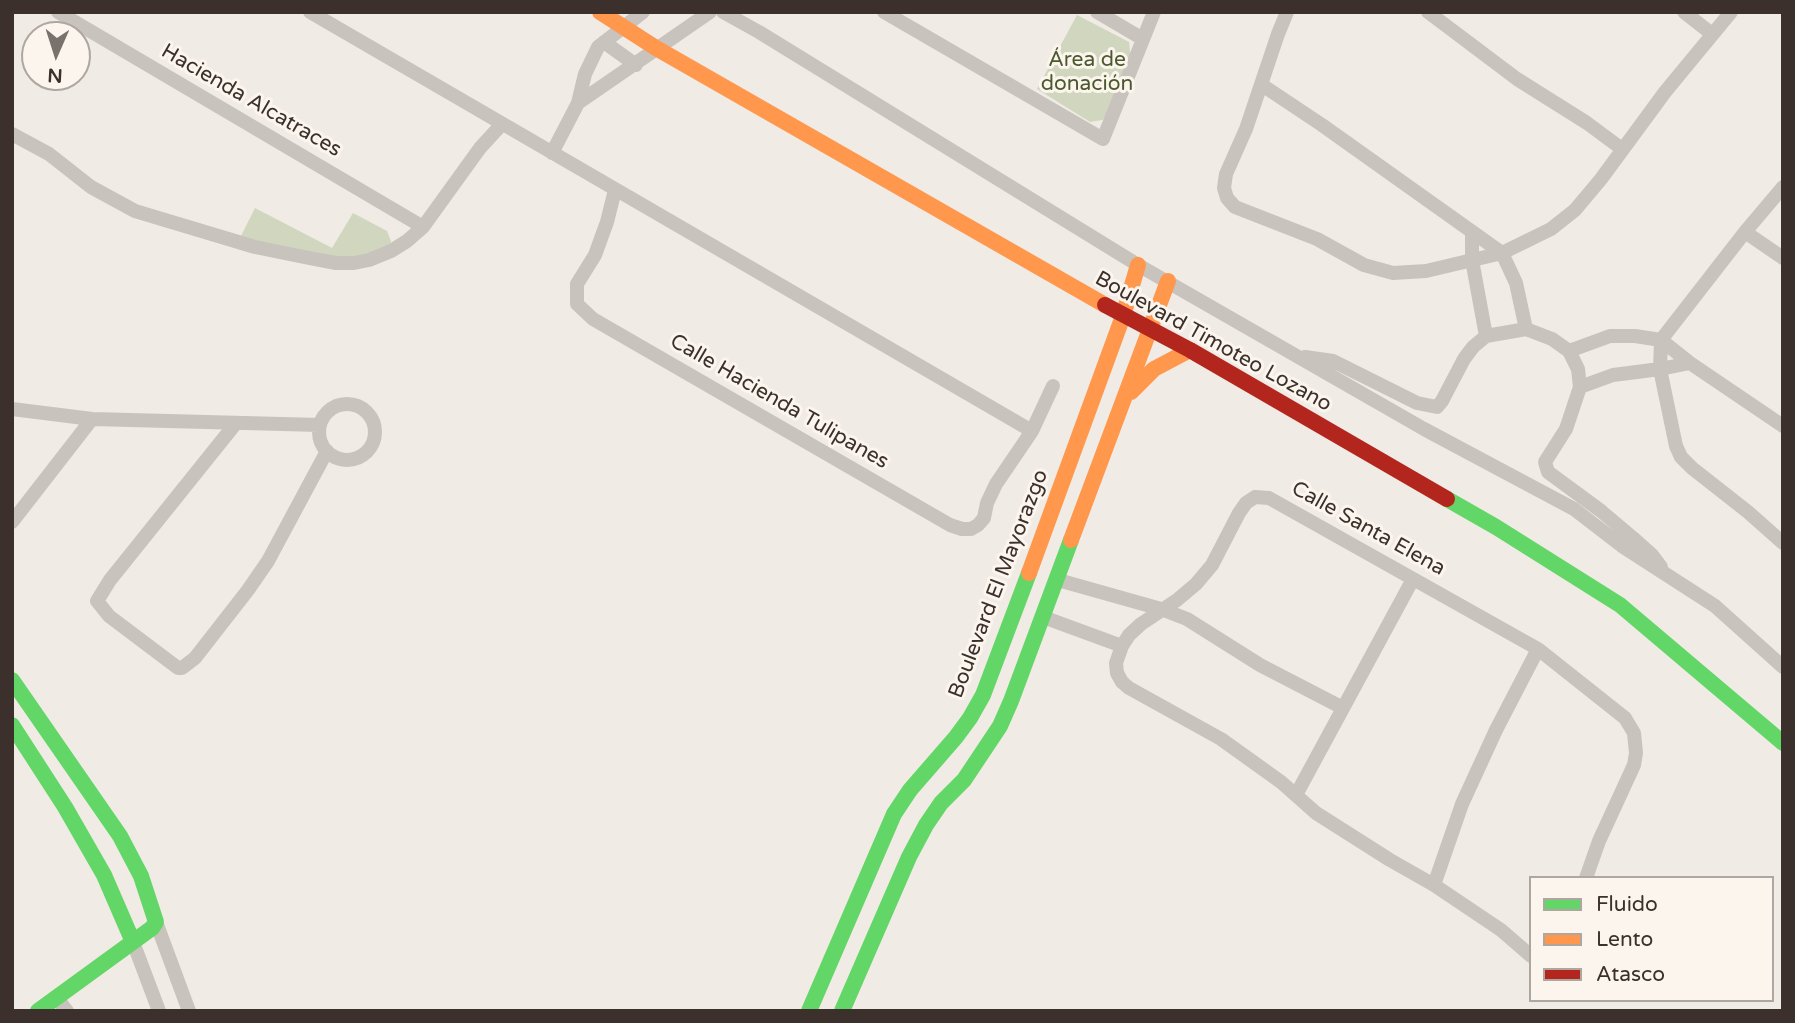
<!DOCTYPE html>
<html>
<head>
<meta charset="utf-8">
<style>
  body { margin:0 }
  #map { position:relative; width:1795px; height:1023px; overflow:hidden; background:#f0ebe5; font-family:"Varela Round",sans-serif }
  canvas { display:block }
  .frame { position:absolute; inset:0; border:14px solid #3b302b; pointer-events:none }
  .legend { position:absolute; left:1529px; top:876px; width:245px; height:126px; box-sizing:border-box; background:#fbf5ee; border:2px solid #aea6a0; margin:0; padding:9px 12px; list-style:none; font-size:21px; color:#3b302b }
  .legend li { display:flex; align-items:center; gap:14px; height:35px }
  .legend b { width:35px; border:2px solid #aea6a0 }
  .north { position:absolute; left:21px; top:21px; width:70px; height:70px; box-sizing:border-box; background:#fbf5ee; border:2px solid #aea6a0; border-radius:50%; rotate:183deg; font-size:19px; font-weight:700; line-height:28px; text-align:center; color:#3b302b }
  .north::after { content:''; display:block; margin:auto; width:24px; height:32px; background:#7a716c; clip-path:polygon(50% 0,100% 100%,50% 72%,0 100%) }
</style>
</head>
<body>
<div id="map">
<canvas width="1795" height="1023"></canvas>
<div class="frame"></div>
<ul class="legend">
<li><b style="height:9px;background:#63d668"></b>Fluido</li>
<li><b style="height:9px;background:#ff974d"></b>Lento</li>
<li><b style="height:9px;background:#b3261e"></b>Atasco</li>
</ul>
<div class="north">N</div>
</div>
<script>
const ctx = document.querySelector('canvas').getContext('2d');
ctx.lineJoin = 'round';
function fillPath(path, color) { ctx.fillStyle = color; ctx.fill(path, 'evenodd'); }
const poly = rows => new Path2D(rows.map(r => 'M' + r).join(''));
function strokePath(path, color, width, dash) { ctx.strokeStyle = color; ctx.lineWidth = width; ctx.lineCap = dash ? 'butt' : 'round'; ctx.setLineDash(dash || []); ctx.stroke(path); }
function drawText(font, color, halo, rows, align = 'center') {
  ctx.font = font + ' "Varela Round",sans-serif'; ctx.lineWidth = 6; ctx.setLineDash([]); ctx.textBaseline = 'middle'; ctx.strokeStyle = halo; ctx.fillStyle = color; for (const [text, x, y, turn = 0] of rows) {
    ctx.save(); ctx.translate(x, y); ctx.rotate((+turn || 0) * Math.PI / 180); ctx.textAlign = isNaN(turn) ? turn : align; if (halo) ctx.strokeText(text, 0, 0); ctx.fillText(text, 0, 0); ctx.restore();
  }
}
fillPath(poly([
  [1077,15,1129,42,1131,59,1106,117,1102,120,1090,122,1037,89],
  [255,208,332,248,353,213,387,231,391,241,389,245,378,251,345,259,238,242]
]), '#d1d6bf');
strokePath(poly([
  [58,12,423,227],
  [310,12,1032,431],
  [723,12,759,32,1138,265,1424,429,1574,509,1622,546,1715,606,1783,667],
  [884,12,1103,139,1154,12],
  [1097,12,1143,39],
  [1287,12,1278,34,1246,129,1226,174,1224,188,1227,198,1235,207,1317,239,1364,265,1393,273,1426,271,1502,253,1551,229,1575,210,1601,179,1665,92,1731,12],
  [1428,12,1517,79,1587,123,1622,149],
  [1684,12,1712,34],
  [604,42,636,65],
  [1262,85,1322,125,1502,253,1516,283,1526,329],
  [578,103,710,12],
  [12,134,49,154,91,187,135,211,255,247,309,258,336,263,354,263,369,260,391,251,407,241,423,227,480,148,502,124],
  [552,153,578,103,585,74,598,47,643,12],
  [1783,187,1745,232,1661,340,1660,369,1676,446,1681,457,1692,468,1748,512,1783,543],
  [615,190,607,222,595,255,577,284,577,304,593,319,950,525,962,529,971,529,978,525,984,518,987,503,996,484,1032,431,1053,386],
  [1472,232,1472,260,1486,336],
  [1745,232,1783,258],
  [1569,351,1610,336,1635,336,1661,340,1690,363,1783,426],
  [1305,357,1333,361,1417,403,1437,407,1442,401,1464,359,1473,347,1486,336,1526,329,1552,339,1569,351,1578,369,1580,387,1566,429,1545,462,1548,472,1601,511,1633,538,1652,555,1661,567],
  [1580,387,1613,375,1660,369,1690,363],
  '319 432a28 28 0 1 1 56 0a28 28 0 1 1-56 0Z',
  [12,409,92,419,320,425],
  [236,423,110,580,97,601,109,616,178,668,182,668,195,658,248,590,268,561,327,451],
  [12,522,92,419],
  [1058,580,1161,609,1187,619,1260,665,1343,708],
  [1043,617,1122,646],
  [1296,795,1413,579],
  [1434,885,1462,804,1496,730,1538,649],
  [156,922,189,1011],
  [133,942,159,1011],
  [1531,956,1501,930,1434,885,1390,860,1316,813,1281,782,1221,739,1129,688,1122,682,1117,673,1116,663,1122,646,1129,635,1141,624,1177,600,1196,584,1212,565,1239,513,1246,503,1255,497,1269,498,1538,649,1625,718,1634,733,1636,753,1634,765,1599,841,1586,878],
  [56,997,67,1011]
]), '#c9c3be', 14);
strokePath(poly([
  [1447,499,1496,527,1620,605,1783,743],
  [12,680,120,836,141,876,156,922,152,928,38,1011],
  [12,725,65,807,104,875,133,942],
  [809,1011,894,814,910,790,956,737,970,718,983,695,1029,573],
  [842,1011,909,857,926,825,941,803,964,780,1000,726,1011,701,1071,540]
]), '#63d668', 16);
strokePath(poly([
  [600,12,656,48,1105,305],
  [1131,392,1154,369,1190,350],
  [1071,540,1168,281],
  [1029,573,1123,316,1138,265]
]), '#ff974d', 16);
strokePath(poly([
  [1105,305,1190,350,1447,499]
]), '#b3261e', 16);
drawText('21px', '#4a5a2e', '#fbf5ee', [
  ["Área de",1087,60],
  ["donación",1087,84]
]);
drawText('21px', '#3b302b', '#fbf5ee', [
  ["Hacienda Alcatraces",251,101,30],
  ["Boulevard Timoteo Lozano",1213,342,29],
  ["Calle Hacienda Tulipanes",779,402,30],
  ["Calle Santa Elena",1368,529,29],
  ["Boulevard El Mayorazgo",999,584,-69]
]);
</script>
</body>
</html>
